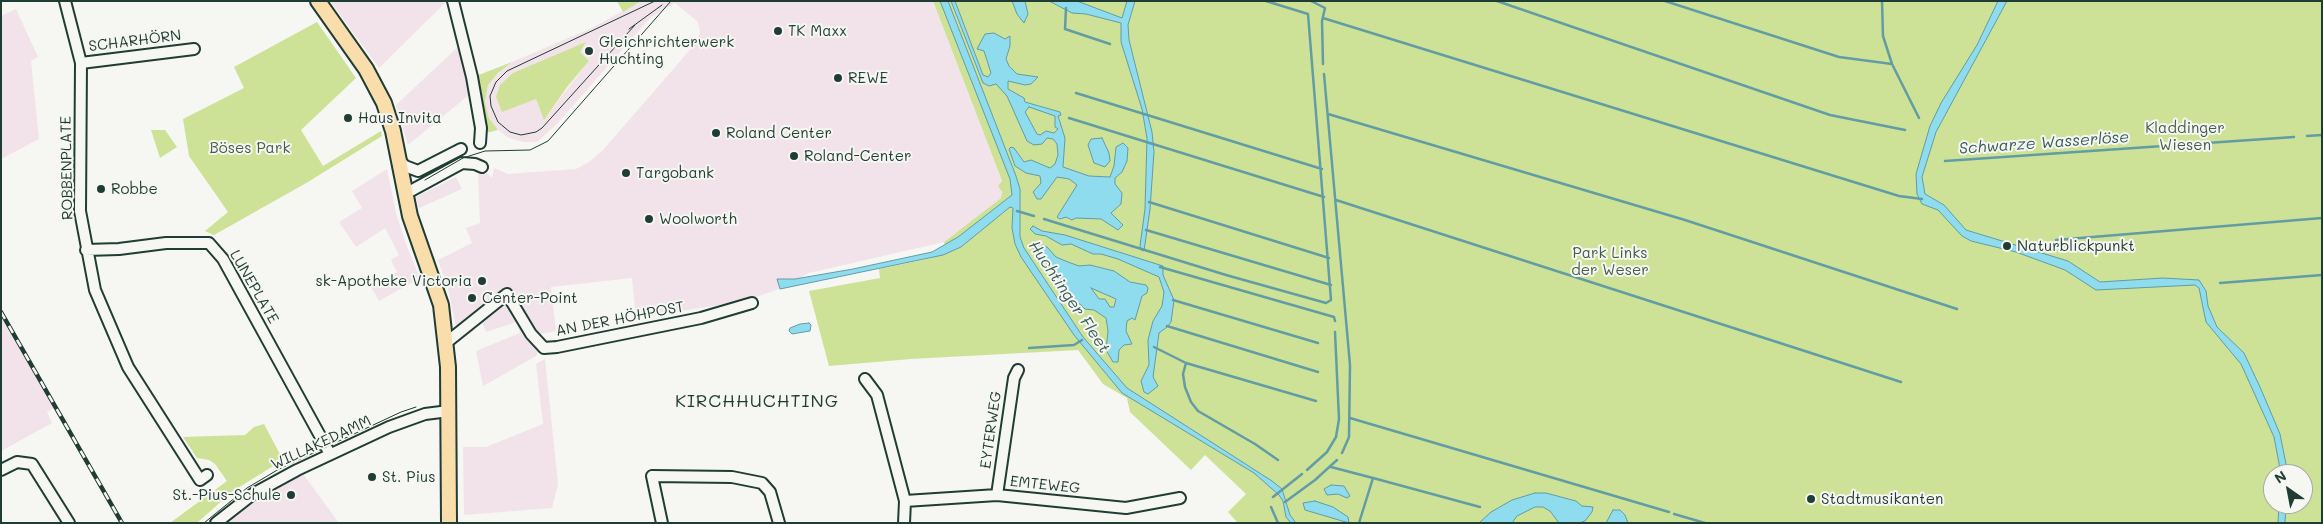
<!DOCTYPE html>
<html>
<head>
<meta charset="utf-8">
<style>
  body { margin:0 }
  #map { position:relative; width:2323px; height:524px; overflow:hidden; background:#f6f6f2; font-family:Mali,sans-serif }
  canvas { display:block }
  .frame { position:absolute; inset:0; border:2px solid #1f3d34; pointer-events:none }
  .north { position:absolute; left:2263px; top:464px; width:50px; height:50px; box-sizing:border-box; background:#f6f6f2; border:1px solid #a0aca6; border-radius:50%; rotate:327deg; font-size:14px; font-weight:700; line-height:20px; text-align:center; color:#1f3d34 }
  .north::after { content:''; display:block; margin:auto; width:18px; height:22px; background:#1f3d34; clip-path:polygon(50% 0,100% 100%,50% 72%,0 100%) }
</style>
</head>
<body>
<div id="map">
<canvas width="2323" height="524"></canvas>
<div class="frame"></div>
<div class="north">N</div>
</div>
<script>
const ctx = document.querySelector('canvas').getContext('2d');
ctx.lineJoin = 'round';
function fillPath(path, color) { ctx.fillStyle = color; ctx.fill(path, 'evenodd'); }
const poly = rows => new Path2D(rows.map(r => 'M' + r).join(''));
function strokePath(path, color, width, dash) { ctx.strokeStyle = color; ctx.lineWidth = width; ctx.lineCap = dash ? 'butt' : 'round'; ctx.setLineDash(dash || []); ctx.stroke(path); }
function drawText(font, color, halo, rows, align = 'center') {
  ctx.font = font + ' Mali,sans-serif'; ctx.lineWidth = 4; ctx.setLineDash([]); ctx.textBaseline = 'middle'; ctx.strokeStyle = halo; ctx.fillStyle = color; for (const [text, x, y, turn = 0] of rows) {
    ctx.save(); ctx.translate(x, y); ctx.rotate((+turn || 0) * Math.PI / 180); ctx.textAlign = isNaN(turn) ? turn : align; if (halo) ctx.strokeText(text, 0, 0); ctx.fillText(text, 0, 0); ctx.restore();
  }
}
fillPath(poly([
  [330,1,447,1,379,68],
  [641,1,933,1,1002,182,1001,198,944,242,809,273,779,289,745,301,636,318,632,278,551,287,556,331,540,334,535,338,540,348,536,356,483,386,476,351,520,333,516,322,486,332,482,323,459,342,448,288,438,260,472,243,466,228,480,223,478,172,481,168,492,178,494,168,508,174,576,169,589,162,603,150,696,43,700,32,698,22,675,3,650,18,557,124,537,142,523,142,507,137,496,128,489,118,485,102,488,85,498,73,512,62,592,28],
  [586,43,579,52,589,61,544,119,536,99],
  [16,9,38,57,31,61,39,139,1,159,1,16],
  [459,46,470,94,408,145,396,105],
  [387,169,396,213,406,244,420,278,379,301,371,287,397,272,391,260,399,255,385,228,356,247,339,222,362,208,352,191],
  [456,177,462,189,419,208,416,197],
  [1,317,54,408,47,412,52,423,1,451],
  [545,359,558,484,552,508,464,515,463,447,486,447,543,424,536,364],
  [303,474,339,523,226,523,253,502]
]), '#f2e3ea');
fillPath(poly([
  [617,1,641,1,623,12],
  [933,1,2322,1,2322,523,1238,523,1228,512,1246,494,1205,455,1191,470,1130,412,1127,398,1103,384,1078,350,911,359,829,366,809,291,880,278,879,269,927,259,948,252,944,242,1001,198,1002,192,998,186,1002,181],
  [2273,474,2303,474,2303,504,2273,504],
  [317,22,356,78,301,130,323,166,381,131,382,136,308,182,214,235,205,231,228,212,189,156,183,119,244,88,234,67],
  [586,42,580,52,589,61,567,87,544,120,536,99,502,112,496,97,500,85,513,73],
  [512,62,498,73,488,85,485,102,489,118,498,130,486,133,476,76],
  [151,130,165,130,177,147,160,158],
  [264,424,283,460,233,491,197,523,170,523,227,481,215,464,209,460,197,458,183,437,245,435,254,427]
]), '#cde296');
const water = poly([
  [940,1,948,1,1016,176,1020,189,1020,237,1024,248,1083,337,1127,388,1272,481,1282,489,1290,515,1296,523,1291,523,1286,517,1283,501,1279,495,1254,473,1122,393,1074,335,1021,257,1015,244,1012,228,1013,208,1010,207,961,247,943,255,780,289,777,279,795,279,853,269,932,252,958,237,1012,195,1010,179,940,1],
  [951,1,955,1,983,75,988,77,991,73,984,51,977,49,985,34,994,33,1005,39,1010,36,1010,46,1006,59,1009,66,1017,74,1038,77,1031,84,1025,85,1008,81,1008,89,1024,98,1025,102,1060,112,1061,115,1058,116,1065,138,1063,167,1089,176,1110,177,1114,166,1116,147,1123,143,1128,148,1127,161,1122,172,1115,178,1115,184,1122,193,1121,204,1111,213,1123,225,1118,230,1101,219,1076,218,1072,220,1066,217,1060,219,1057,217,1077,185,1069,179,1057,177,1041,199,1037,199,1033,192,1041,183,1040,176,1026,173,1015,166,1009,149,1011,147,1014,148,1024,162,1031,160,1050,168,1055,164,1058,155,1057,144,1053,139,1047,138,1042,144,1034,145,1027,141,1007,96,996,84,989,86,983,83,951,1],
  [1029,107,1055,116,1055,127,1058,129,1054,133,1046,131,1040,135,1037,134,1025,112,1029,107],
  [1012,1,1025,1,1028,14,1024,23,1017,14,1012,1],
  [1049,1,1077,1,1122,18,1127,1,1135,1,1128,25,1129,40,1152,132,1154,152,1150,209,1144,251,1141,250,1140,246,1145,209,1147,138,1142,109,1121,42,1121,23,1086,14,1072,13,1049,1],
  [1998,1,2007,1,1936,132,1922,177,1925,194,1944,205,1966,230,2068,261,2100,282,2163,278,2199,280,2206,291,2208,306,2217,327,2244,353,2260,387,2280,434,2288,474,2281,474,2274,437,2241,364,2206,322,2199,288,2195,285,2096,290,2065,270,2016,252,1971,241,1962,236,1938,210,1922,204,1917,194,1916,174,1930,126,1941,103,1977,45,1998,1],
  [1102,138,1109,153,1110,161,1105,167,1094,163,1088,145,1091,139,1102,138],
  [1033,226,1042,231,1065,235,1163,266,1163,275,1174,300,1171,322,1167,327,1159,333,1153,377,1158,386,1148,394,1144,392,1141,381,1149,365,1148,340,1153,321,1162,306,1164,292,1159,277,1118,259,1101,254,1093,254,1071,244,1062,245,1046,236,1035,234,1030,229,1033,226],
  [1036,243,1047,247,1056,257,1068,262,1079,266,1090,265,1114,271,1130,282,1146,285,1148,288,1147,293,1142,296,1135,320,1132,318,1127,321,1126,331,1132,344,1124,345,1119,350,1118,362,1113,362,1106,350,1108,331,1106,318,1094,310,1085,309,1067,292,1058,275,1033,248,1036,243],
  [1091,288,1116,299,1114,307,1110,307,1105,299,1099,299,1091,288],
  [809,323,811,325,810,331,792,334,789,331,790,328,800,324,809,323],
  [1331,485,1344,486,1350,496,1347,498,1338,494,1327,495,1324,489,1331,485],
  [1535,493,1546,493,1576,501,1582,506,1593,507,1592,512,1585,521,1579,523,1559,523,1550,511,1543,507,1535,507,1517,516,1512,523,1479,523,1491,512,1512,500,1535,493],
  [1315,501,1333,507,1348,517,1349,523,1305,510,1303,503,1315,501],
  [2279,504,2286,504,2285,523,2278,523,2279,504],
  [1613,510,1620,510,1625,515,1628,523,1606,523,1613,510]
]);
fillPath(water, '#8fdcef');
strokePath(water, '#629ca4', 1);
strokePath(poly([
  [1311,1,1325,8,1322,21,1323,64],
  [1497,1,1830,115,1905,130],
  [1665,1,1839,57,1892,64],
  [1882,1,1883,36,1892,64,1919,118],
  [1066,8,1065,29,1110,44],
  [1323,18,1899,196,1922,199],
  [1324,74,1350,365,1349,437,1342,453],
  [1076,93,1322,169],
  [1328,114,1685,220,1957,309],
  [1069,118,1324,197],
  [2307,136,2322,135],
  [1945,161,2294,137],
  [1336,200,1901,382],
  [1149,202,1329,258],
  [1017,211,1034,216],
  [1044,219,1226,275,1326,303,1331,300,1308,14,1266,1],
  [1146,230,1331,285],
  [2056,240,2322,218],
  [1160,267,1334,317,1335,321],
  [2220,283,2322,275],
  [1173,300,1318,343],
  [1167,326,1318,372],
  [1154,347,1186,363,1316,401],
  [1029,348,1074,345,1082,340],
  [1186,363,1183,374,1185,387,1191,402,1198,411,1255,444,1278,460],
  [1350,418,1669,512],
  [1331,467,1373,478],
  [1307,470,1327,452,1336,437,1339,419,1335,332],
  [1273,497,1302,474],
  [1285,502,1315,480,1337,460],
  [1271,507,1278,523],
  [1674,514,1705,523],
  [1359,523,1373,478,1480,507]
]), '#629ca4', 2.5);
const minor = poly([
  [65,1,81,63,80,211,95,290,128,367,200,480,207,475],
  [453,1,472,77,481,128,480,143],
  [81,63,194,49],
  [399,160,405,166,418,171,461,149],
  [405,194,462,163,475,164,482,167],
  [86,250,119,249,166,243,209,243,223,259,330,454],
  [447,342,507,294,531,334,544,348,557,347,701,318,752,303],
  [865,379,877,395,905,501,904,523],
  [1,470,17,462,32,464,69,523],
  [997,495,1014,378,1018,370],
  [905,501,997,495,1126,508,1180,498],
  [216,523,253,494,297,470,389,427,425,414,449,411],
  [662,523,652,476,732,477,762,483,770,492,779,523]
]);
const major = poly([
  [318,1,366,69,384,103,393,131,410,216,441,305,448,367,449,523]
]);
strokePath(minor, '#1f3d34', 14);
strokePath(major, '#1f3d34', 18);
strokePath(minor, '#f6f6f2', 10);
strokePath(major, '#f9deab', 14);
strokePath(poly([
  [635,25,542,128,536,132,521,135,510,132,498,122,491,106,490,96,496,82,507,71,655,1],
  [629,29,662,5],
  [425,180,463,158,485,151,530,150,548,141,671,1],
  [204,523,247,488,279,469,401,412,416,407]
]), '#1f3d34', 1);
const rail = poly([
  [1,312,122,523]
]);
strokePath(rail, '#1f3d34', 4.5);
strokePath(rail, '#f6f6f2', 2.5, [8]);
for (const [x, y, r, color] of [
  [778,31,5,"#1f3d34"],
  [589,51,5,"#1f3d34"],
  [838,78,5,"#1f3d34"],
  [348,118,5,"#1f3d34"],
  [716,133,5,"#1f3d34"],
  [794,156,5,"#1f3d34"],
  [626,173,5,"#1f3d34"],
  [101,189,5,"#1f3d34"],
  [649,219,5,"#1f3d34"],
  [2007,246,5,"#1f3d34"],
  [482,281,5,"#1f3d34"],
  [472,298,5,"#1f3d34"],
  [372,477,5,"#1f3d34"],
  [291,495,5,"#1f3d34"],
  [1811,499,5,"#1f3d34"]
]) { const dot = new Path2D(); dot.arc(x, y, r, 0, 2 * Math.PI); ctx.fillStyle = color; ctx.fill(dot); strokePath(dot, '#f6f6f2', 2); }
drawText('15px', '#1f3d34', '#f6f6f2', [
  ["TK Maxx",788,31],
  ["Gleichrichterwerk",599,42],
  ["Huchting",599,59],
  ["REWE",848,78],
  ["Haus Invita",358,118],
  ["Roland Center",726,133],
  ["Roland-Center",804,156],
  ["Targobank",636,173],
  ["Robbe",111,189],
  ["Woolworth",659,219],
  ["Naturblickpunkt",2017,246],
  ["sk-Apotheke Victoria",472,281,"right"],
  ["Center-Point",482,298],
  ["St. Pius",382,477],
  ["St.-Pius-Schule",281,495,"right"],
  ["Stadtmusikanten",1821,499]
], 'left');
drawText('15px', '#1f3d34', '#f6f6f2', [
  ["SCHARHÖRN",135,41,-7],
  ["ROBBENPLATE",67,168,-91],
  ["LUNEPLATE",254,287,60],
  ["AN DER HÖHPOST",620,319,-11],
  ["EYTERWEG",991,430,-82],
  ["WILLAKEDAMM",321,443,-25],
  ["EMTEWEG",1045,485,6]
]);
drawText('15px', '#425e48', '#f6f6f2', [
  ["Kladdinger",2185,128],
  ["Wiesen",2185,145],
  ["Böses Park",250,148],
  ["Park Links",1610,253],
  ["der Weser",1610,270]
]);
drawText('italic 16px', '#355d59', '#f6f6f2', [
  ["Schwarze Wasserlöse",2044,143,-4],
  ["Huchtinger Fleet",1069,297,56]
]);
ctx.letterSpacing = '1px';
drawText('18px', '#1f3d34', '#f6f6f2', [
  ["KIRCHHUCHTING",757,401]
]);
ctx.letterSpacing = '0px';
</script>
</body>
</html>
